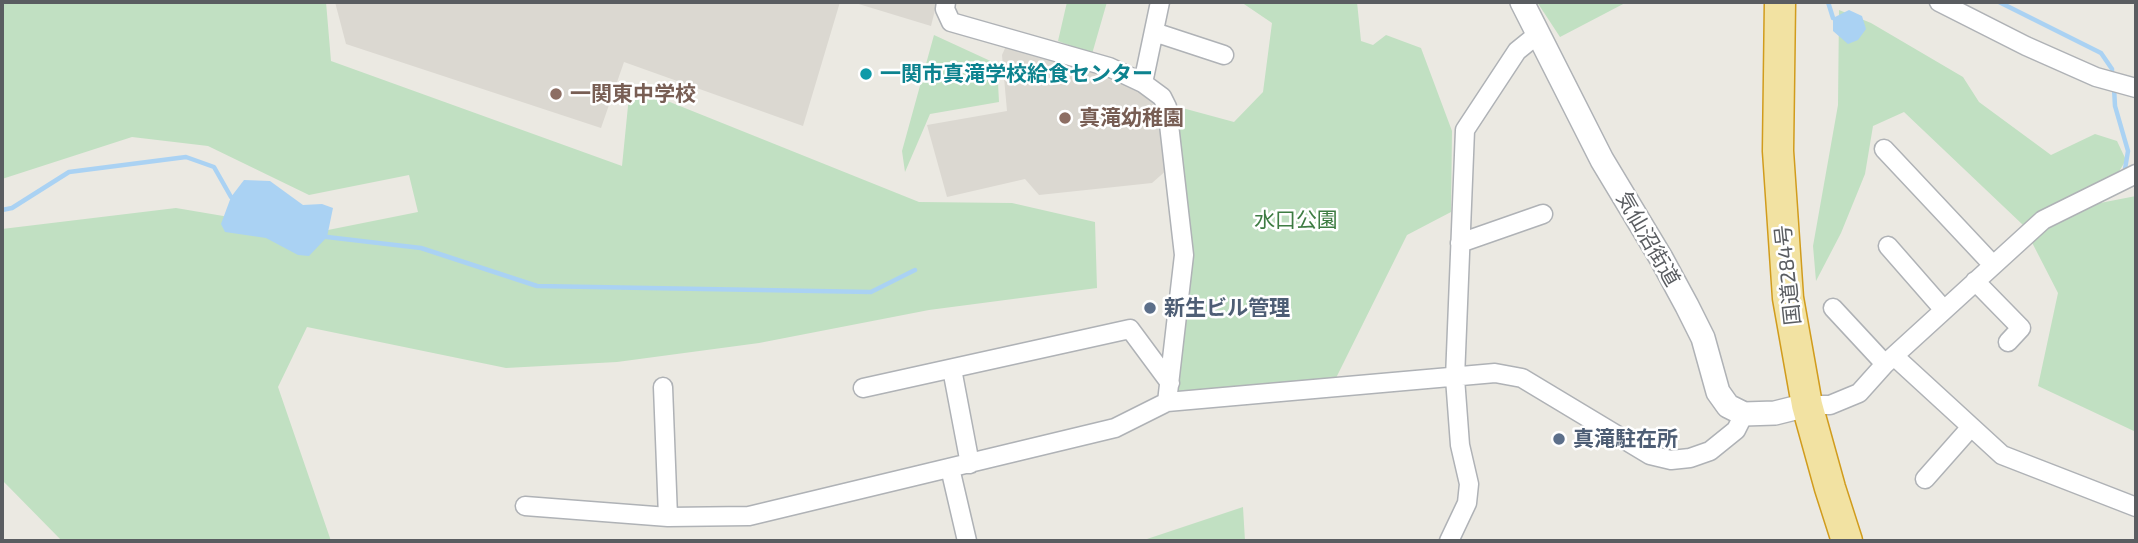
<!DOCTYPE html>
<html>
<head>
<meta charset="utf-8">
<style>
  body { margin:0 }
  #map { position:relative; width:2138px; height:543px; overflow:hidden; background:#ebe9e2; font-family:"Exo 2",sans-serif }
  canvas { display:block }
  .frame { position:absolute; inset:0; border:4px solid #5a5d61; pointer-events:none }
</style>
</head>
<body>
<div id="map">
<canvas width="2138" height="543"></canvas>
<div class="frame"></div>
</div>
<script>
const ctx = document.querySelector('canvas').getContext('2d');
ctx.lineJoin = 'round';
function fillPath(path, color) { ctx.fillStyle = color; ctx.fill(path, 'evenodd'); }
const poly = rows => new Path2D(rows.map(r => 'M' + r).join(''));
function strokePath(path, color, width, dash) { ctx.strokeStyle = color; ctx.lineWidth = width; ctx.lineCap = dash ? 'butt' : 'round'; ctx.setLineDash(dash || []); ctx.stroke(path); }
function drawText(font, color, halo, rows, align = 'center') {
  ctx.font = font + ' "Exo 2","Noto Sans JP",sans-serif'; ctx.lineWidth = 5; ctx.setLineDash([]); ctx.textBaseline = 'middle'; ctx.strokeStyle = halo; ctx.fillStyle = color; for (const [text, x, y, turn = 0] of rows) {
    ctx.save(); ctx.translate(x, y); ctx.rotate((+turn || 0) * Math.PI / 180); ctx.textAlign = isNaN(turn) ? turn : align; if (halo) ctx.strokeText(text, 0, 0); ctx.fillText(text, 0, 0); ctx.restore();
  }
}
fillPath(poly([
  [335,2,840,2,803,126,624,62,601,128,346,44],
  [852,2,937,2,931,26],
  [1006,46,1145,89,1161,106,1168,169,1152,183,1039,195,1025,179,947,197,927,125,1007,111,1002,55]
]), '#dbd8d1');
fillPath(poly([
  [2,2,326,2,331,61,622,166,630,86,919,202,1012,203,1095,222,1097,288,929,310,759,343,617,362,506,368,307,327,278,387,331,541,62,541,2,480,2,229,176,208,318,232,418,212,409,175,309,195,208,146,132,137,2,179],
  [1067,2,1107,2,1092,54,1058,41],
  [1241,2,1357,2,1361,41,1373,45,1386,35,1421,48,1452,131,1451,212,1407,235,1336,378,1177,393,1192,254,1175,106,1234,122,1263,92,1272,23],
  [1537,2,1627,2,1560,37],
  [1839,10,1871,23,1963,77,1979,102,2051,155,2095,134,2117,141,2126,160,2100,203,2136,196,2136,432,2038,386,2058,293,2023,225,1904,112,1873,126,1865,174,1841,233,1816,281,1813,246,1838,105],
  [934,35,997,64,999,102,930,114,905,172,902,151],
  [1243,507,1245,541,1141,541]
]), '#c1e0c2');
fillPath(poly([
  [1849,10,1862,16,1866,29,1858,40,1848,44,1833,31,1833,18],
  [244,180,270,181,303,205,322,204,333,208,327,237,309,256,298,255,266,238,225,232,221,224,231,197]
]), '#aad2f3');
strokePath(poly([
  [1828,2,1833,18],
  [1999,2,2101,53,2112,69,2112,76],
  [2114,88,2115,106,2128,151,2124,175],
  [2,210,12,208,69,172,186,157,214,167,231,197],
  [327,237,421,248,537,286,871,292,915,270]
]), '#aad2f3', 4.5);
const minor = poly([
  [946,2,945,9,951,22,1109,67,1143,83,1162,97,1167,107,1184,255,1167,402,1495,373,1522,378,1650,455,1671,460,1690,458,1710,451,1736,430,1744,414],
  [1939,2,2026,46,2096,77,2136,88],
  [1154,32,1224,55],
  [1143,83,1160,2],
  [1884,149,1993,265],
  [1460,243,1543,214],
  [1888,246,1944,310],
  [1975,281,2021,328,2008,342],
  [1833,308,1885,364],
  [1894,356,2002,455,2136,507],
  [952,369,970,464],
  [663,387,668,517],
  [863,388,1130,329,1170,383],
  [1807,405,1830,405,1859,393,1885,364,2043,220,2136,174],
  [950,468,967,541],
  [1925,479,1971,427],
  [525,506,668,517,749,516,1115,428,1167,402],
  [1449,541,1467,503,1469,484,1460,445,1455,378,1465,130,1517,51,1538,34]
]);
const tertiary = poly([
  [1522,2,1602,160,1661,258,1687,306,1703,338,1718,392,1728,406,1744,414,1775,413,1807,405]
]);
const trunk = poly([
  [1780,2,1778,151,1788,298,1807,405,1830,488,1847,541]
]);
strokePath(minor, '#afb2b6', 21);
strokePath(tertiary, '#afb2b6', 26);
strokePath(trunk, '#d19c1d', 33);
strokePath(minor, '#fff', 18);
strokePath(tertiary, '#fff', 23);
strokePath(trunk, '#f2e2a2', 30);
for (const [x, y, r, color] of [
  [866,74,7,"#0f9aa8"],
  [556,94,7,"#8d6e63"],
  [1065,118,7,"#8d6e63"],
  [1150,308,7,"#5c6f8a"],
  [1559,439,7,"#5c6f8a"]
]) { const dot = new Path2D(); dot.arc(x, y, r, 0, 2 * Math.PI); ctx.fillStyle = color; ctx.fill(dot); strokePath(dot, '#fff', 2.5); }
drawText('bold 21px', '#0d838f', '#fff', [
  ["一関市真滝学校給食センター",880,74]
], 'left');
drawText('bold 21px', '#785e54', '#fff', [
  ["一関東中学校",570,94],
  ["真滝幼稚園",1079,118]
], 'left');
drawText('21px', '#3e7c43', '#fff', [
  ["水口公園",1296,220]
]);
drawText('21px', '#5a5d61', '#fff', [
  ["気仙沼街道",1648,239,60],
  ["国道284号",1788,275,-96]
]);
drawText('bold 21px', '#4e5e75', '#fff', [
  ["新生ビル管理",1164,308],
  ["真滝駐在所",1573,439]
], 'left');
</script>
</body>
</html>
